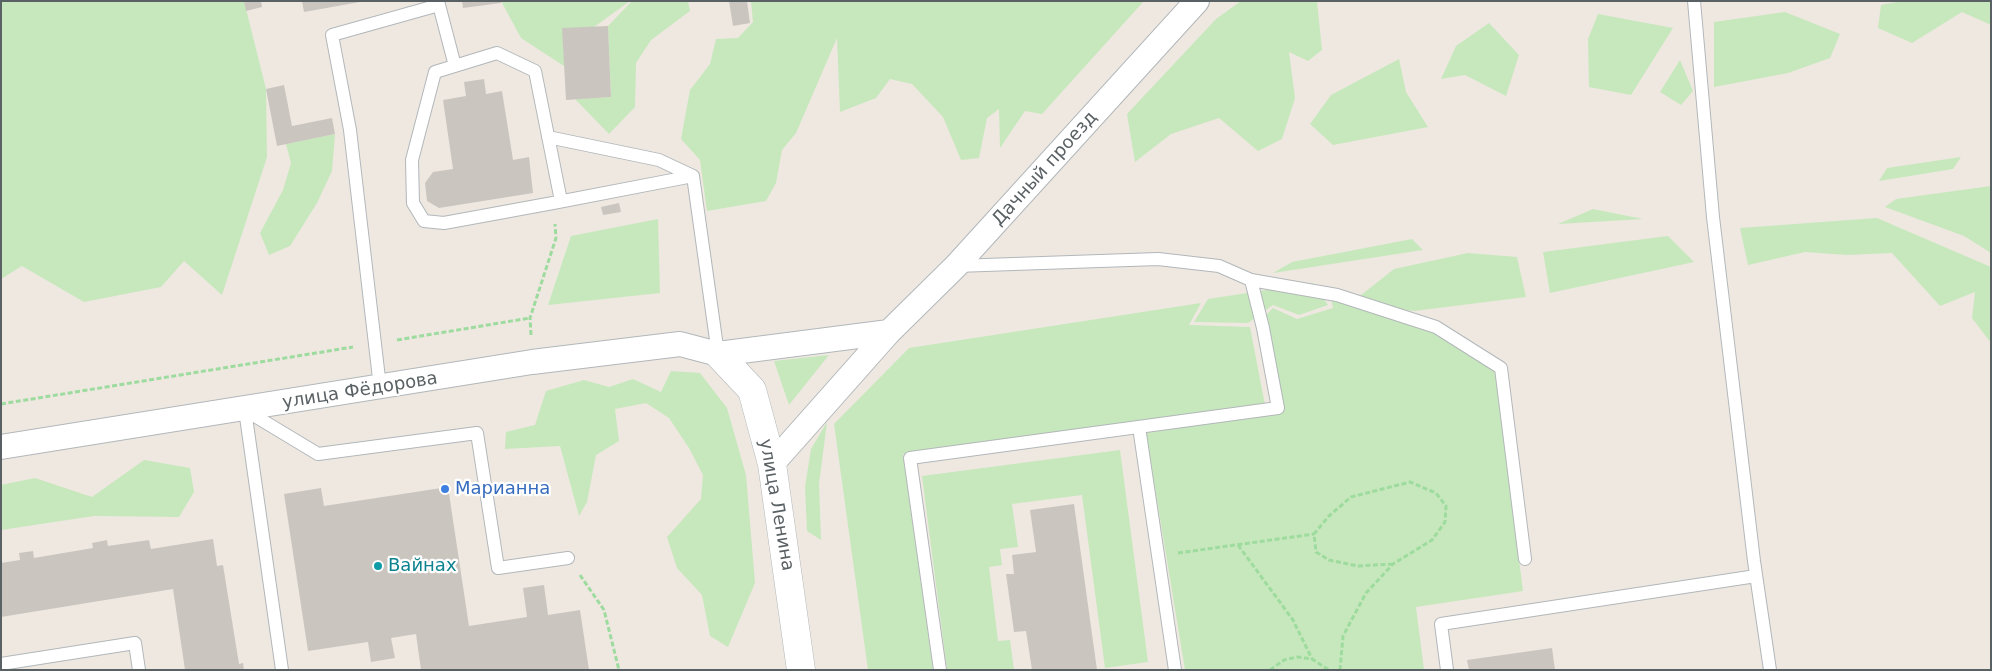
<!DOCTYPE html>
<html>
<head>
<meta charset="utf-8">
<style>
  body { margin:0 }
  #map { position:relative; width:1992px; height:671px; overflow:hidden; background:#eee8e1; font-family:"DejaVu Sans",sans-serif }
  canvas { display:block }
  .frame { position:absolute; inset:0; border:2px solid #5a6164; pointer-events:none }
</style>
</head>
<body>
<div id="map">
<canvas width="1992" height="671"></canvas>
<div class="frame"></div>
</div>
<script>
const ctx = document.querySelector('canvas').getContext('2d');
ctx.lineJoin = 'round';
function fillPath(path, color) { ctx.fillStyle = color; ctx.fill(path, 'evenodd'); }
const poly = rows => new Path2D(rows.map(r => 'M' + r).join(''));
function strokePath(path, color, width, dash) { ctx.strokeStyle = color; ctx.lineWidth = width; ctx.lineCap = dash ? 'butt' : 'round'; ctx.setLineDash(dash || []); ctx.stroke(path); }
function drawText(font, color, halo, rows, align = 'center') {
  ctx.font = font + ' "DejaVu Sans",sans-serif'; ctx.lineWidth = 4.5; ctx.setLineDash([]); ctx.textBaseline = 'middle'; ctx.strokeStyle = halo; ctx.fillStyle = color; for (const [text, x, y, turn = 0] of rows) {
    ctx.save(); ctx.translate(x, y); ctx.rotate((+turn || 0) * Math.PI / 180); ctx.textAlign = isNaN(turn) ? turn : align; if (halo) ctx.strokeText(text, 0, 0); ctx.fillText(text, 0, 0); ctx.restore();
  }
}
fillPath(poly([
  [1,1,244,1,266,89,267,157,222,295,184,261,161,287,84,302,22,266,1,279],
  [501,1,630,1,594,27,564,66,521,38],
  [632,1,688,1,690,11,651,40,636,63,635,107,609,134,575,99,611,97,608,26],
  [751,1,1144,1,1042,114,1025,111,1000,148,999,109,987,118,979,158,961,160,943,117,912,84,890,79,876,98,840,112,837,38,796,133,782,150,776,183,766,201,707,211,700,160,681,139,690,90,710,64,716,39,738,38,753,22],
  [1241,1,1317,1,1322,50,1308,61,1289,52,1295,98,1282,139,1258,151,1219,118,1171,134,1135,162,1127,114,1216,19],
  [1902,1,1991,1,1991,25,1962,12,1912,43,1878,28,1881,5],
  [1785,12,1840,34,1830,58,1788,73,1714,87,1714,22],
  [1598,14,1673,28,1631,95,1589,87,1588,39],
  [1489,23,1519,55,1506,96,1465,75,1441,79,1456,46],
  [1399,59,1406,92,1428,127,1333,145,1310,124,1331,95],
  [1680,60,1693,91,1681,105,1660,92],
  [335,134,332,171,317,203,290,246,269,255,260,233,283,190,291,163,286,144],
  [1961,157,1953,169,1879,181,1887,168],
  [1991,186,1991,253,1964,236,1885,207,1896,199],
  [1593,209,1643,219,1558,224],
  [1877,218,1991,267,1991,343,1972,318,1975,292,1940,306,1892,253,1847,255,1805,252,1748,265,1740,228],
  [658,219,660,293,548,305,571,236],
  [1668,236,1694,262,1550,293,1543,252],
  [1412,239,1423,250,1273,273,1292,262],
  [1468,253,1517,257,1526,297,1414,311,1351,303,1394,269],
  [1313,283,1328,305,1299,315,1273,305,1248,323,1194,322,1208,299],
  [1331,298,1433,333,1495,372,1523,591,1416,607,1424,670,1185,670,1146,433,1281,412,1264,317,1273,308,1297,319,1333,308],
  [1201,303,1189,325,1250,327,1265,405,903,454,933,670,868,670,834,424,909,348],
  [829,355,789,405,774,361],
  [671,371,700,373,727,408,746,475,755,583,728,647,710,636,702,595,677,568,667,537,701,499,703,475,689,448,669,418,646,403,615,409,619,441,596,455,587,502,579,516,560,446,505,449,506,432,535,425,546,391,584,380,609,387,633,379,661,392],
  [827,422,819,484,821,540,807,531,805,487,811,449],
  [1120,450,1148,662,1105,668,1082,495,1012,504,1018,547,1000,549,1002,565,989,567,998,641,1010,640,1014,670,947,670,922,476],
  [144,460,190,468,194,492,179,517,94,516,1,530,1,485,35,478,92,497]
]), '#c7e8bc');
fillPath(poly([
  [244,1,261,1,262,7,246,11],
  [302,1,360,1,360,2,304,12],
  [462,1,501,1,501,3,463,8],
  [729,1,747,1,750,23,733,26],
  [608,26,611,97,566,100,562,28],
  [484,79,486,94,502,91,513,160,529,157,533,193,439,208,427,201,425,183,433,172,453,169,443,100,466,96,464,82],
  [284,85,292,126,332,118,335,134,277,146,266,89],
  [619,203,621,212,603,215,601,207],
  [448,487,469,626,527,617,523,588,544,585,548,615,580,610,589,670,421,670,416,634,391,638,395,658,371,662,368,642,308,651,284,494,321,488,324,506],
  [1074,504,1097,670,1032,670,1026,631,1014,632,1006,574,1014,574,1012,555,1036,552,1030,510],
  [213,539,217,566,223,565,239,664,243,663,244,670,185,670,173,589,1,617,1,563,20,560,19,553,33,551,34,558,93,548,92,543,107,540,108,546,149,540,151,549],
  [1552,648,1555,670,1469,670,1467,660]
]), '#cbc5c0');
const service = poly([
  [438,1,455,66],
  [1694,1,1713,217,1754,561,1770,670],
  [548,137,659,160,693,176],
  [693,176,718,354],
  [561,201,535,71,497,53,435,72,412,160,413,203,424,221,444,223,553,203,693,176],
  [956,266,1158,259,1219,266,1251,280,1337,295,1436,327,1501,368,1525,559],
  [380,387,350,130,332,35,439,5],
  [245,410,318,454,477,433,498,568,568,558],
  [245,410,282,670],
  [1139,427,1175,670],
  [1,664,135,643,139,670],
  [940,670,910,458,1278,408,1263,328,1251,280],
  [1447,670,1441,624,1756,576]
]);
const minor = poly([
  [1,447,532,362,680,344,718,354,889,332],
  [772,464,889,332,956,266,1197,1]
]);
const tertiary = poly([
  [718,354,752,390,772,464,801,670]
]);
strokePath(service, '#b2b7ba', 14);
strokePath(minor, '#b2b7ba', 26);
strokePath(tertiary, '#b2b7ba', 29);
strokePath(poly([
  [531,335,530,318,556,238,555,224],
  [397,340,530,318],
  [1,404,353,347],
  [1238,545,1293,620,1312,659],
  [1178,553,1314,534],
  [580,575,604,610,619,670],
  [1270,670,1284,660,1297,657,1312,659,1329,670],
  [1340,670,1343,636,1366,593,1393,564,1432,540,1445,522,1446,506,1436,493,1410,482,1351,497,1329,516,1314,534,1316,552,1329,560,1358,566,1393,564]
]), '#9edb9e', 3, [5, 2.5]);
strokePath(service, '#fff', 12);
strokePath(minor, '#fff', 24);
strokePath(tertiary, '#fff', 28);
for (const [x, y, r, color] of [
  [445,489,5,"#3f7fe0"],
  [378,566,5,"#0f9aa8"]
]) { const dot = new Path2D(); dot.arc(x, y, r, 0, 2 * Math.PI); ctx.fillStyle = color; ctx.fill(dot); strokePath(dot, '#fff', 2); }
drawText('18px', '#5a6164', '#fff', [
  ["Дачный проезд",1045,169,-48],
  ["улица Фёдорова",360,391,-9],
  ["улица Ленина",776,505,80]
]);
drawText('18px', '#366cbe', '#fff', [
  ["Марианна",455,489]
], 'left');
drawText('18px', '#0d838f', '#fff', [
  ["Вайнах",388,566]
], 'left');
</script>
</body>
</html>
